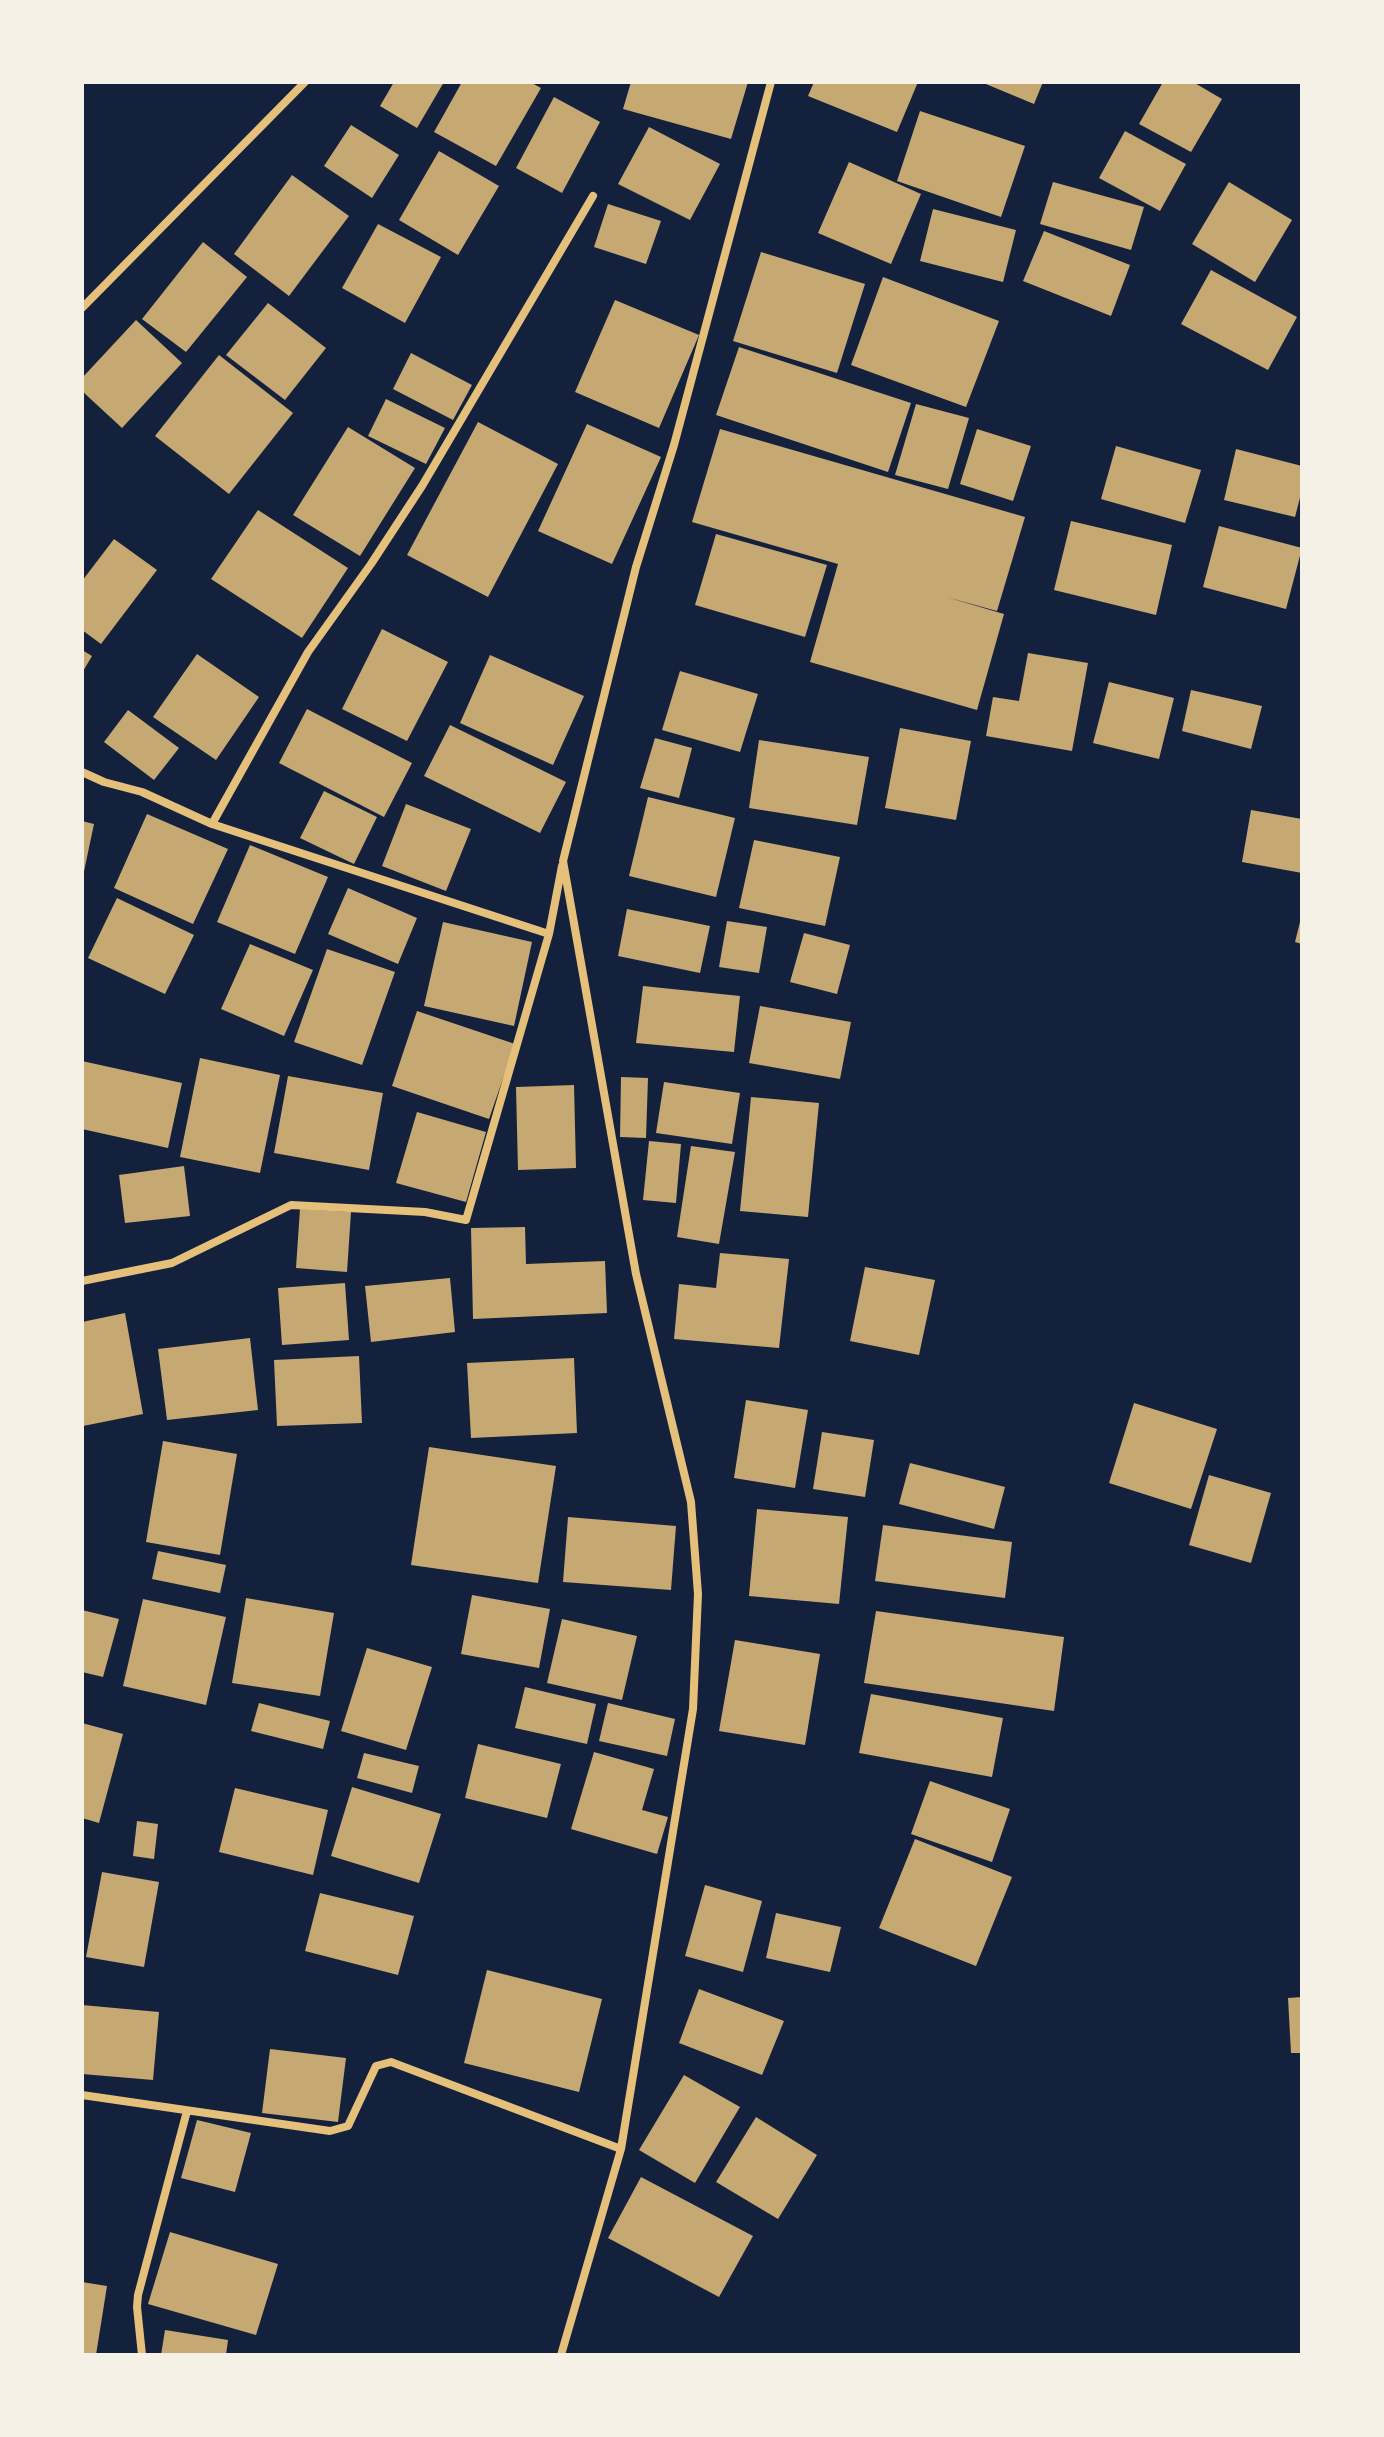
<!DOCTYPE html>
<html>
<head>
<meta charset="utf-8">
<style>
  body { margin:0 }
  #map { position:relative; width:1384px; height:2437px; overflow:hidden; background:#14213d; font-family:"Libre Baskerville",serif }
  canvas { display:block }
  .frame { position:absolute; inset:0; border:84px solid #f6f1e7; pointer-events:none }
</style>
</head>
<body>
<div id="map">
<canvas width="1384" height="2437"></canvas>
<div class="frame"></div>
</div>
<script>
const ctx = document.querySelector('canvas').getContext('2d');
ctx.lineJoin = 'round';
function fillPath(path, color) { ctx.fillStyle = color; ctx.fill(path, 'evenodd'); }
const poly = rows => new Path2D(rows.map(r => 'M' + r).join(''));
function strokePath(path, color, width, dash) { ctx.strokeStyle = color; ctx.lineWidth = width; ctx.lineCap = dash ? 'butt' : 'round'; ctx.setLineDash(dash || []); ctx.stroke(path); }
fillPath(poly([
  [394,82,444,82,417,128,380,106],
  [462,82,530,82,541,88,496,166,434,132],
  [631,82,748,82,731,139,623,109],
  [814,82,918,82,897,132,808,96],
  [981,82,1043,82,1034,104],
  [1163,82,1193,82,1222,99,1191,152,1139,124],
  [554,97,600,122,562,193,516,168],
  [920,111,1025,146,1001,217,897,181],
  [351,125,399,155,372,198,324,166],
  [649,127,720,164,690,220,618,184],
  [1125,131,1186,164,1160,211,1099,178],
  [439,151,499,186,458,255,399,220],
  [849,162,921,194,891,264,818,233],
  [292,175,349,216,289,296,234,254],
  [1053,182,1144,207,1131,250,1040,224],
  [1229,182,1292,220,1255,282,1192,244],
  [608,204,661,221,646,264,594,247],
  [933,209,1016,230,1003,282,920,261],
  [378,224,441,257,405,323,342,288],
  [1044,231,1130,265,1111,316,1023,281],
  [203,242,247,277,186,352,142,319],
  [761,252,865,284,837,373,733,341],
  [1211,270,1297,317,1268,370,1181,324],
  [883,277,999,321,966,407,851,365],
  [615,300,699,335,659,428,575,392],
  [268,303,326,348,285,400,226,355],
  [136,320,182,363,122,428,82,391,82,378],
  [739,347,911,403,888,472,716,415],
  [411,353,472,385,453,420,393,389],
  [219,355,293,413,229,494,155,436],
  [386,399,445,428,426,464,368,436],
  [916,404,969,418,948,489,895,475],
  [478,422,558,464,488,597,407,555],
  [587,424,661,457,612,564,538,531],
  [348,427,415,468,360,556,293,515],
  [720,429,1025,517,997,611,946,597,1004,614,977,710,810,662,838,564,692,522],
  [977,429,1031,446,1013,501,960,484],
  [1116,446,1201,470,1185,523,1101,499],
  [1236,449,1302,466,1302,490,1295,517,1224,500],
  [258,510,348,568,302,638,211,579],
  [1071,521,1172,545,1156,615,1054,590],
  [1219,526,1302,548,1286,609,1203,587],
  [716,534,827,565,805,637,695,605],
  [114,539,157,570,101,644,82,630,82,581],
  [382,629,448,662,407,741,342,709],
  [82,650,92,656,82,673],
  [1028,653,1088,663,1072,751,986,736,993,697,1019,701],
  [197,654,259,697,216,760,153,717],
  [490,655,584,696,553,765,460,723],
  [680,671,758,694,740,752,662,730],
  [1109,682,1174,698,1159,759,1093,743],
  [1191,690,1262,706,1251,749,1182,731],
  [307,709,412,763,384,817,279,763],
  [128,710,179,748,154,780,104,742],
  [450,725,566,782,540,833,424,776],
  [900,728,971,741,956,820,885,808],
  [655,738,692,748,679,798,640,788],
  [759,740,869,757,857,825,749,808],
  [324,791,377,817,354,864,300,838],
  [648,797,735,818,716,897,629,876],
  [406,804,471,829,446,891,382,866],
  [1251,810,1302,819,1302,873,1242,862],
  [147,814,228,849,193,924,114,888],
  [82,821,94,824,83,876,82,875],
  [754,840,840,857,825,926,739,908],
  [250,845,328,877,295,954,217,922],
  [348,888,417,918,398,964,328,934],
  [117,898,194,935,165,994,88,958],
  [627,909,710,926,700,973,618,956],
  [1301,918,1302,918,1302,944,1295,942],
  [727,921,767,927,759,973,719,967],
  [443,922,532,942,514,1026,424,1006],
  [804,933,850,945,837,994,790,982],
  [250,944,313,970,284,1036,221,1009],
  [327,949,395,972,362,1065,294,1042],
  [643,986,740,996,734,1052,636,1043],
  [760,1006,851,1022,840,1079,749,1063],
  [417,1011,515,1044,489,1119,392,1086],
  [200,1058,280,1075,260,1173,180,1157],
  [82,1061,182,1083,168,1148,82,1129],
  [288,1076,383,1093,369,1170,274,1153],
  [621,1077,648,1078,646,1138,620,1137],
  [664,1082,740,1093,732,1144,656,1133],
  [574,1085,576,1168,518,1170,516,1087],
  [751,1097,819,1103,808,1217,740,1211],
  [417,1112,486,1132,466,1202,396,1183],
  [649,1141,681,1144,676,1203,643,1200],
  [691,1146,735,1152,719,1244,677,1237],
  [184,1166,190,1216,125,1223,119,1175],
  [300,1209,351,1212,347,1272,296,1268],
  [525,1227,526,1264,605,1261,607,1313,473,1319,471,1228],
  [720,1253,789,1259,779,1348,674,1339,679,1284,716,1288],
  [865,1267,935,1280,919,1355,850,1341],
  [450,1278,455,1332,371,1342,365,1286],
  [345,1283,349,1340,282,1345,278,1288],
  [125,1313,143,1414,83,1426,82,1322],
  [250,1338,258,1410,167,1420,158,1349],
  [359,1356,362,1423,277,1426,274,1360],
  [574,1358,577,1433,471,1438,467,1363],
  [746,1400,808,1410,795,1488,734,1478],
  [1134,1403,1217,1429,1191,1509,1109,1483],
  [822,1432,874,1440,865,1497,813,1489],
  [163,1441,237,1454,220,1555,146,1542],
  [429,1447,556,1466,538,1583,411,1565],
  [910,1463,1005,1487,994,1529,899,1504],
  [1209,1475,1271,1493,1251,1563,1189,1545],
  [757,1509,848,1517,839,1604,749,1596],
  [568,1517,676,1526,671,1590,563,1582],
  [883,1525,1012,1542,1005,1598,875,1581],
  [158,1551,226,1565,220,1593,152,1579],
  [472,1595,550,1609,539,1668,461,1654],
  [246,1598,334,1613,320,1696,232,1683],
  [143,1599,226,1617,206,1705,123,1686],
  [82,1610,119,1619,103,1677,82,1672],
  [876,1611,1064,1637,1054,1711,864,1683],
  [562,1619,637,1636,622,1700,547,1683],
  [735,1640,820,1654,805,1745,719,1731],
  [367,1648,432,1667,406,1750,341,1731],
  [525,1687,596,1704,587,1744,515,1728],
  [871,1694,1003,1718,992,1777,859,1753],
  [259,1703,330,1721,323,1749,251,1731],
  [608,1703,675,1719,667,1756,599,1741],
  [82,1723,123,1734,99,1823,82,1818],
  [478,1744,561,1764,547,1818,465,1798],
  [594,1752,654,1769,642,1810,668,1817,657,1854,571,1829],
  [364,1753,419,1766,412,1793,357,1778],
  [930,1781,1010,1809,992,1862,911,1834],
  [352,1787,441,1814,419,1883,331,1856],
  [235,1788,328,1810,313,1875,219,1852],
  [137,1821,158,1824,154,1859,133,1856],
  [915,1839,1012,1877,976,1966,879,1928],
  [102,1872,159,1882,144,1967,86,1957],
  [705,1885,762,1901,743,1972,685,1956],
  [320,1893,414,1916,398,1975,305,1951],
  [776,1913,841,1927,830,1972,766,1958],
  [487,1970,602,1999,579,2092,464,2063],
  [699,1989,784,2021,762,2075,679,2043],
  [1302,1997,1302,2053,1291,2053,1288,1998],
  [82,2005,159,2012,153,2080,82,2074],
  [270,2049,346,2058,338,2122,262,2113],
  [684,2075,740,2107,695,2183,639,2150],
  [756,2117,817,2155,778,2219,716,2182],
  [197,2120,251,2133,235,2192,181,2178],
  [641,2177,753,2236,719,2297,608,2238],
  [170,2232,278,2264,256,2335,148,2304],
  [82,2282,107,2286,96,2355,82,2355],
  [165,2330,228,2340,226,2355,161,2355]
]), '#c6a872');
strokePath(poly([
  [82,308,305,82],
  [82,772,104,782,142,792,212,824,549,934],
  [212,824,308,652,371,564,422,486,593,196],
  [82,1281,172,1263,291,1205,425,1212,466,1220,549,934,562,866],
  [82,2095,330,2131,348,2126,376,2066,391,2062,621,2149],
  [142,2355,137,2307,138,2295,187,2111],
  [561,2355,621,2149,693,1709,698,1594,691,1502,636,1274,563,861,636,567,674,445,771,82]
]), '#e5c07b', 8);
</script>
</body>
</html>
